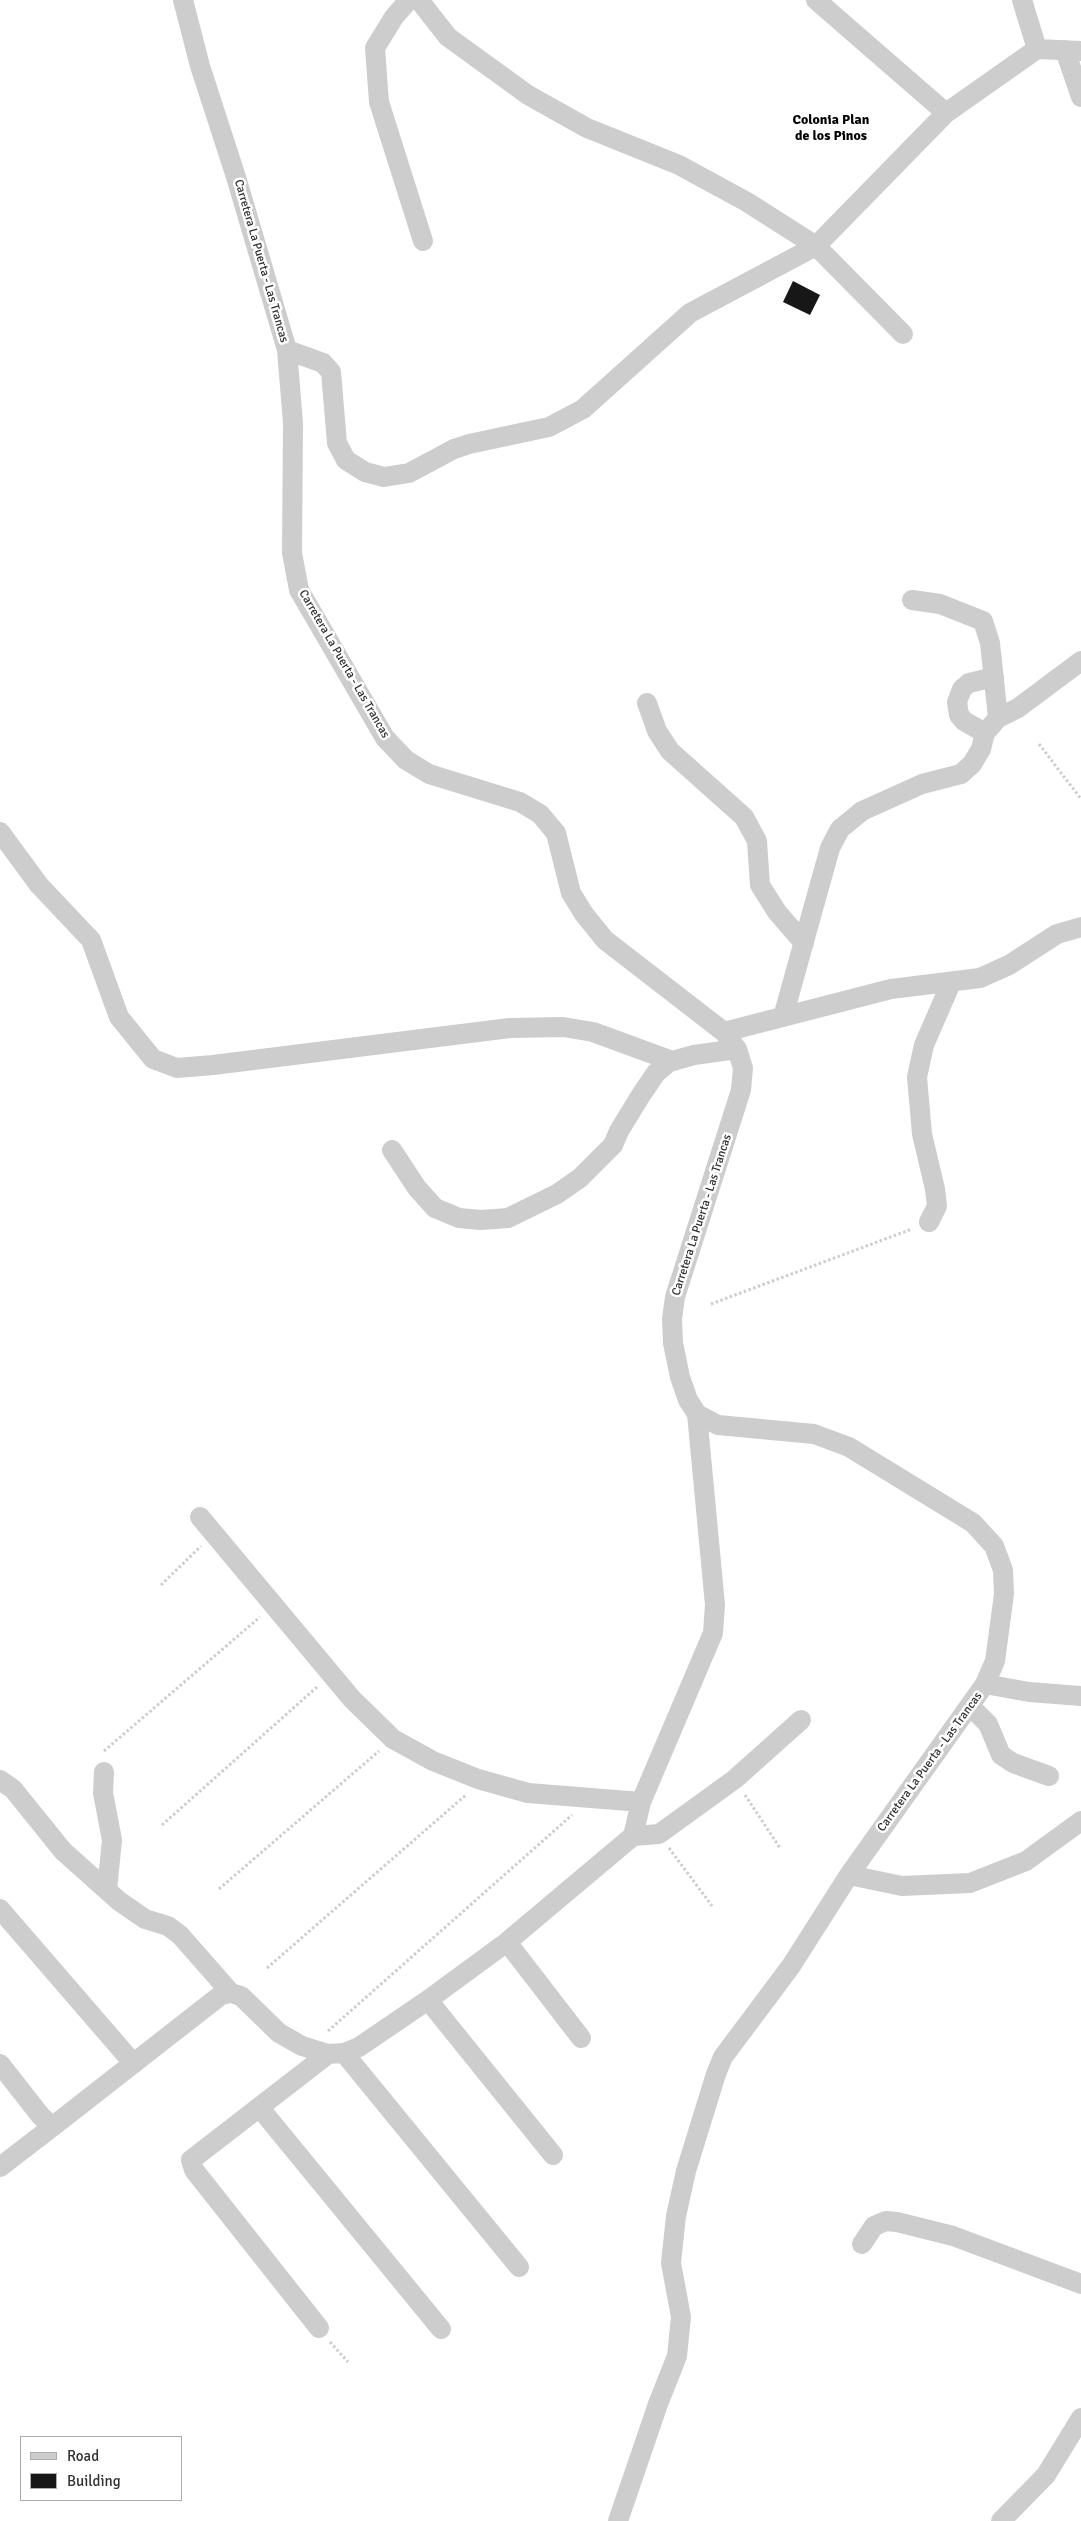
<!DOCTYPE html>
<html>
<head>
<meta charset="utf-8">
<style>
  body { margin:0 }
  #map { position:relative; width:1081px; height:2521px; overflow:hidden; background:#fff; font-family:Signika,sans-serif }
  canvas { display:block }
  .legend { position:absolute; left:20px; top:2436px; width:162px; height:65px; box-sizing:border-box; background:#fff; border:1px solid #acacac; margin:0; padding:6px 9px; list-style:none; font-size:15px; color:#303030 }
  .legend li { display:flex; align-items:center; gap:10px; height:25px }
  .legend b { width:25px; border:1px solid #acacac }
</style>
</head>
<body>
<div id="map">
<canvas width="1081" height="2521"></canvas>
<ul class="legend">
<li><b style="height:6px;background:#cdcdcd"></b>Road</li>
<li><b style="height:14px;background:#171717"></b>Building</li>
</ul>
</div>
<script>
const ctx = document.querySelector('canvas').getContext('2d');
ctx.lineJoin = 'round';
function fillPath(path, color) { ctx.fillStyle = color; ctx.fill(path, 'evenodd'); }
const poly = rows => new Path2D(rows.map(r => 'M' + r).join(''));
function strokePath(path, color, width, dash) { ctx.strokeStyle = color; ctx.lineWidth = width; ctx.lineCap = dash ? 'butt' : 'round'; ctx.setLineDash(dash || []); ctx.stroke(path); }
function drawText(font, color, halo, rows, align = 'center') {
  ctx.font = font + ' Signika,sans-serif'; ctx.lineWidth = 5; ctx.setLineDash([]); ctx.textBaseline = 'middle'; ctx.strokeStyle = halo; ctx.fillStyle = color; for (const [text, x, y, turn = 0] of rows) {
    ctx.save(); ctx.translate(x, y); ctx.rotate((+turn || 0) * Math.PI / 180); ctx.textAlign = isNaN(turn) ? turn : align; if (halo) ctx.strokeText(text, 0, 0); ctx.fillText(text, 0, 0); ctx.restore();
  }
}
fillPath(poly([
  [793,281,820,295,810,315,783,302]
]), '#171717');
strokePath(poly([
  [1039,744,1081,799],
  [711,1304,912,1229],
  [161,1585,201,1546],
  [104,1751,260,1617],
  [745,1795,780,1848],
  [162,1825,317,1687],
  [669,1848,712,1906],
  [219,1889,379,1751],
  [267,1968,467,1794],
  [328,2031,572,1815],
  [330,2342,348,2362]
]), '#cdcdcd', 3, [2.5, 2.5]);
strokePath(poly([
  [183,0,200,66,236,177,287,350,293,423,292,553,299,590,385,738,406,760,429,774,520,802,540,814,556,833,571,893,584,914,605,940,724,1032,737,1049,743,1068,741,1090,675,1297,672,1319,673,1343,680,1377,688,1400,697,1414,718,1425,814,1434,849,1447,973,1523,994,1546,1003,1570,1004,1594,995,1661,985,1684,849,1875,791,1966,723,2057,716,2074,686,2171,676,2216,671,2263,681,2317,677,2356,658,2404,618,2521],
  [409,0,394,17,375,48,379,102,423,241],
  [419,0,448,37,528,95,587,128,679,165,747,202,816,246,903,334],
  [816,0,946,113],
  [1022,0,1037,49],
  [1065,50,1081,97],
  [287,350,323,363,331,372,337,443,346,460,365,472,384,477,409,473,454,449,469,444,549,427,583,409,690,313,816,246,946,113,1037,49,1081,51],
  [912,600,940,604,983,621,990,643,998,718],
  [647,703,657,731,670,751,744,817,757,841,760,885,777,912,804,943],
  [985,733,964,721,959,715,957,702,962,689,969,683,994,677],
  [0,832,39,885,91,940,119,1017,153,1059,177,1068,213,1065,510,1028,563,1027,593,1032,672,1061],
  [783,1017,830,848,840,829,862,811,922,784,961,774,972,764,981,749,985,733,998,718,1018,708,1081,661],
  [724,1032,891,989,980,978,1009,965,1057,934,1081,927],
  [392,1150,417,1188,435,1208,459,1218,481,1220,508,1218,557,1194,580,1178,613,1145,619,1131,641,1095,656,1073,669,1062,694,1055,737,1049],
  [929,1222,937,1206,935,1189,922,1134,917,1077,924,1045,951,983],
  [200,1517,352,1699,393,1739,433,1761,478,1779,528,1793,641,1802],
  [985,1684,1029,1692,1081,1696],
  [971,1707,988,1724,1001,1755,1013,1763,1049,1776],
  [104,1772,103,1793,112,1840,107,1890],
  [0,1780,13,1789,63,1851,119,1901,145,1919,168,1926,180,1935,231,1993],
  [633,1836,659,1834,735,1779,801,1720],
  [849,1875,902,1886,970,1883,1026,1861,1081,1821],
  [0,1909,133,2063],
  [507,1942,581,2038],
  [428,2000,553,2155],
  [344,2053,519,2267],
  [0,2064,40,2115,52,2127,221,1995,231,1993,241,1996,279,2033,302,2046,328,2054,344,2053,359,2047,428,2000,507,1942,633,1836,641,1802,713,1633,715,1605,697,1414],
  [259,2107,441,2329],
  [0,2167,52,2127],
  [862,2244,874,2226,886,2221,897,2222,953,2236,1081,2284],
  [319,2328,194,2170,191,2160,328,2054],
  [1001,2521,1046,2475,1081,2418]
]), '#cdcdcd', 20);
drawText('12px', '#303030', '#fff', [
  ["Carretera La Puerta - Las Trancas",261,261,74],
  ["Carretera La Puerta - Las Trancas",344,664,60],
  ["Carretera La Puerta - Las Trancas",702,1215,-72],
  ["Carretera La Puerta - Las Trancas",930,1762,-54]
]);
drawText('bold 14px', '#000', '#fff', [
  ["Colonia Plan",831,120],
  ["de los Pinos",831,136]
]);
</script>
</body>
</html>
